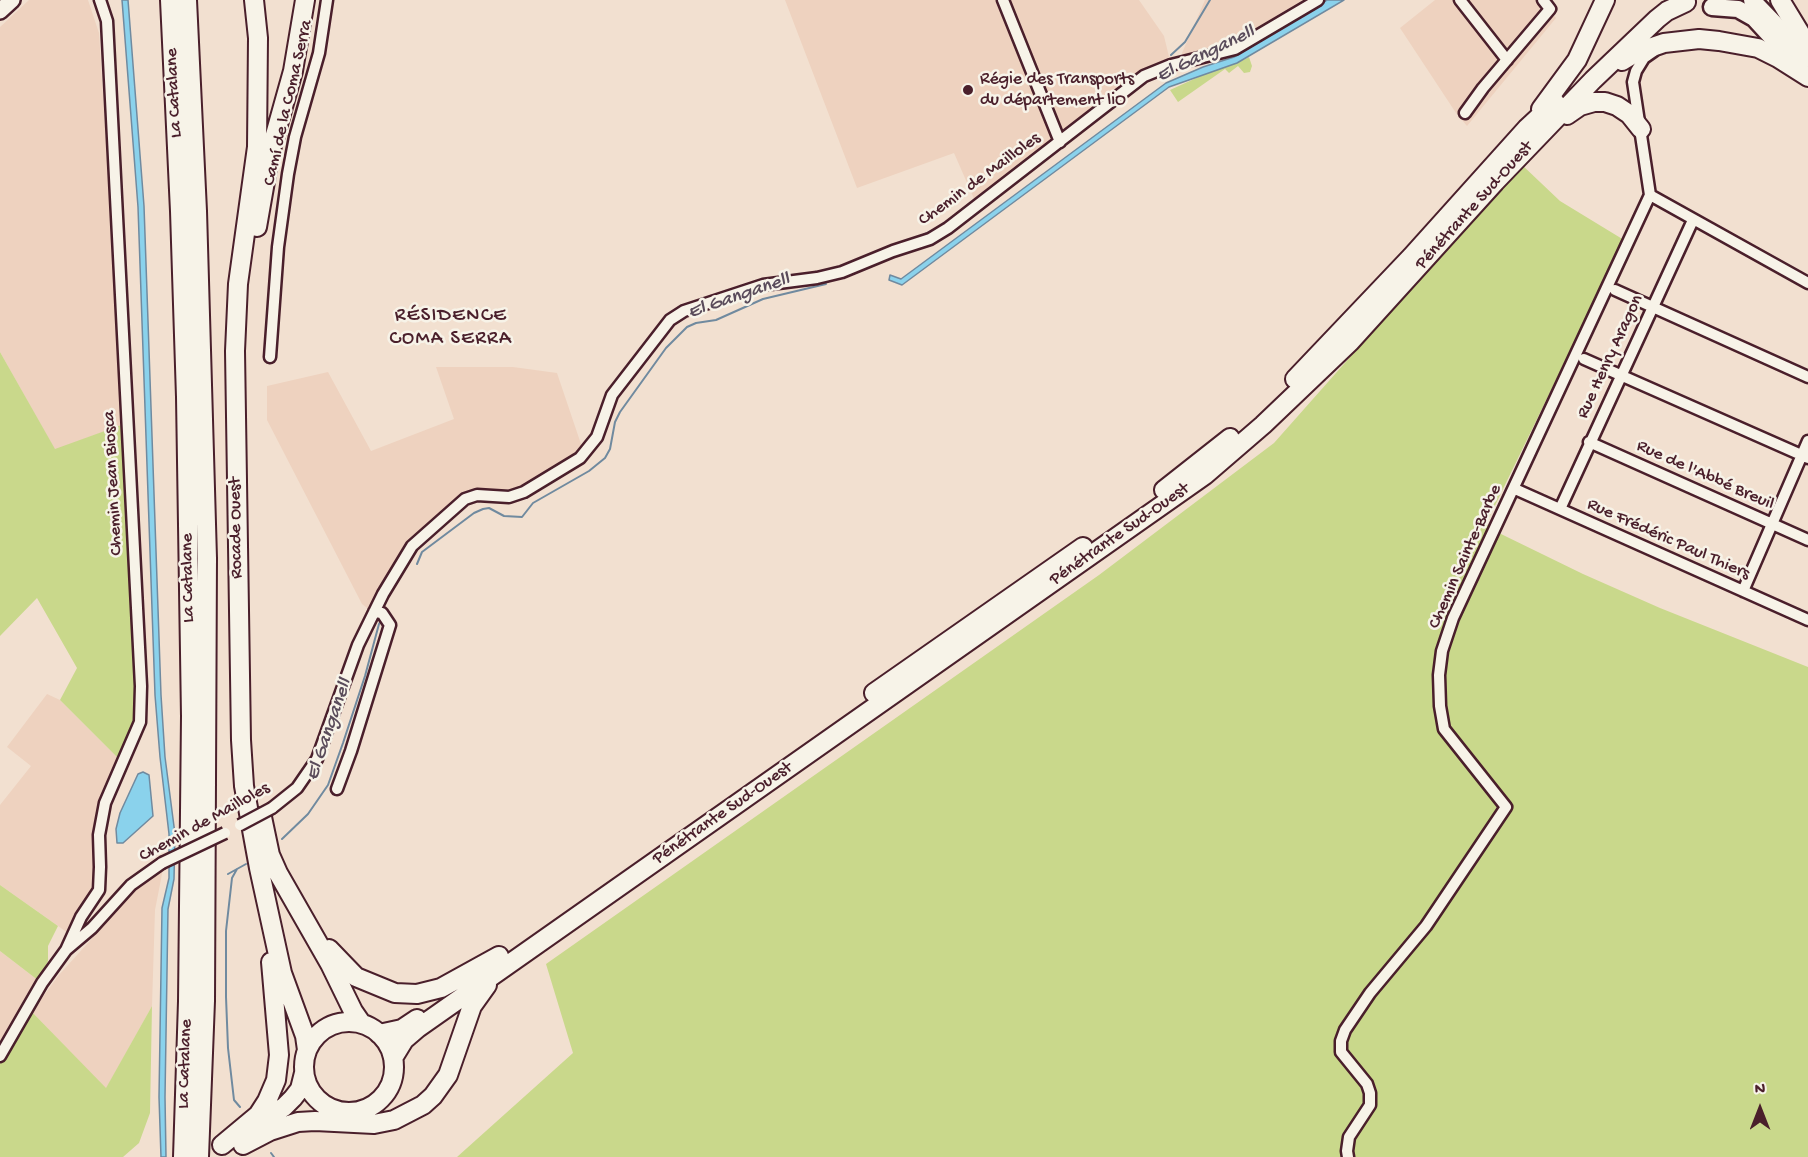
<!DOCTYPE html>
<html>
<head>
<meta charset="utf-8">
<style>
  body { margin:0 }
  #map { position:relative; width:1808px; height:1157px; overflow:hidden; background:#f2e0d0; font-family:"Gochi Hand",sans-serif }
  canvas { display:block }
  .north { position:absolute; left:1730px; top:1079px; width:60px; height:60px; -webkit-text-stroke:4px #f7f3e8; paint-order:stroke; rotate:0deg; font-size:16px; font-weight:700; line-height:24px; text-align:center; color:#4a1f2b }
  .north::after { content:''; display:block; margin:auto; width:21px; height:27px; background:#4a1f2b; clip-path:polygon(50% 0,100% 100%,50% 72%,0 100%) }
</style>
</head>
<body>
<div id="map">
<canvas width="1808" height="1157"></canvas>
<div class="north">N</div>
</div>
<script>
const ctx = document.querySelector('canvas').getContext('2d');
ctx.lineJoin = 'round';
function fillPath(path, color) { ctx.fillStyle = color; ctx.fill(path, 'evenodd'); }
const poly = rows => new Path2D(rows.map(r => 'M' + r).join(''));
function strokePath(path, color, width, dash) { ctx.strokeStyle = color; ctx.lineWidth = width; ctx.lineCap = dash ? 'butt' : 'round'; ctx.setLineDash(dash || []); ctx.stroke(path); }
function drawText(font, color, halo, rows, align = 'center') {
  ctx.font = font + ' "Gochi Hand",sans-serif'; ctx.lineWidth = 5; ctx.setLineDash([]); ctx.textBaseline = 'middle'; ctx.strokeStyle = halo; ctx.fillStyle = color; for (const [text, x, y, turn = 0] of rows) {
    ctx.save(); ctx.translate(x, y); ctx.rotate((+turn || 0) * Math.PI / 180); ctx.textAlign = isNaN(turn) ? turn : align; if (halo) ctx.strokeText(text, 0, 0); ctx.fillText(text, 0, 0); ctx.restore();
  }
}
fillPath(poly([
  [29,0,88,0,99,33,124,424,55,450,0,352,0,27],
  [785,0,1139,0,1164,36,1170,61,1057,139,975,201,954,153,857,188],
  [1205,0,1309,0,1233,45,1183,58,1182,53],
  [1435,0,1540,0,1556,18,1467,126,1456,113,1400,28],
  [436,367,513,367,557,373,583,450,522,489,508,494,477,492,410,544,371,611,362,604,267,420,267,386,328,372,371,451,454,419],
  [47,694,60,700,118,758,92,835,95,884,90,898,68,933,0,885,0,805,31,766,7,747],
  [163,869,155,910,152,1006,106,1089,32,1012,58,976,97,933,123,899,147,877],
  [0,951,39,981,0,1049]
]), '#eed2bf');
fillPath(poly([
  [1249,57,1252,66,1250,72,1244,73,1238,66,1229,73,1225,69,1178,102,1170,90,1205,74,1237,63],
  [1521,164,1560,201,1624,240,1486,524,1501,534,1583,574,1660,608,1808,667,1808,1157,457,1157,573,1053,546,964,1099,575,1274,443],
  [0,352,55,449,124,424,137,702,132,727,118,758,60,700,77,668,37,598,0,636],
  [0,885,58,926,48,946,48,961,39,981,0,951],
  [152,1006,150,1113,139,1143,123,1157,0,1157,0,1064,32,1012,106,1088]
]), '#c9d88b');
const water = poly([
  [122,0,128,0,144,206,161,695,165,757,175,834,174,879,168,909,165,1097,166,1157,161,1157,159,1097,162,908,169,878,169,834,160,757,155,695,138,207,122,0],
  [1327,0,1344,0,1237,63,1169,87,902,285,889,280,890,275,901,279,1166,83,1203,67,1234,57,1327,0],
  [143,772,149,775,153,816,123,843,117,843,116,829,120,813,138,774,143,772]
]);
fillPath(water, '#8ad2ec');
strokePath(water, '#708a9f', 1.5);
strokePath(poly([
  [1171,55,1185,42,1210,0],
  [962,211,1026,161],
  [919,237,940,227],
  [860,271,874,264],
  [417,564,422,552,474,513,483,509,489,508,504,516,522,517,533,503,589,471,605,458,610,449,615,422,620,412,666,348,687,327,696,323,716,320,763,299,826,284],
  [282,839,308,814,328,785,343,743,365,676,379,624,382,619],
  [237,869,232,878,226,931,226,997,228,1048,234,1100,240,1107],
  [228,874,246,864],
  [271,1153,274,1157]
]), '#708a9f', 2);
const street = poly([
  [1003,0,1060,142],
  [1460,0,1507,60],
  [1465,113,1483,88,1550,9,1543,0],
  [1650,195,1808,283],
  [1650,195,1633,82,1636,71,1644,58,1654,51],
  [1615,290,1808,377],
  [270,357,278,247,288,174,295,137,319,53,327,0],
  [1584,359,1808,458],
  [1589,442,1808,540],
  [1515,489,1808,620],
  [1560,509,1693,220],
  [1743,591,1808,441],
  [337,789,351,751,390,625,382,613,374,612],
  [272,808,297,788,317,759,358,645,383,594,412,546,465,499,477,495,509,497,524,492,580,458,597,437,612,395,670,320,684,311,763,285,817,278,842,272,893,251,930,239,948,228,1144,76,1171,65,1235,49,1318,0],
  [66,950,81,917,99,890,100,867,99,835,105,803,140,722,141,686,107,21,100,0],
  [0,1056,42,983,66,950,92,928,131,885,162,863],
  [1348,1157,1347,1151,1349,1137,1370,1105,1370,1093,1367,1084,1341,1052,1341,1041,1345,1030,1370,993,1426,926,1506,807,1444,729,1440,706,1439,675,1442,651,1453,618,1650,195]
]);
const secondary = poly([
  [0,11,12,0]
]);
const primary = poly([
  [1752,0,1808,58],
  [1712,7,1738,9,1754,18,1800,68]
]);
const highway = poly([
  [170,0,180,211,186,397,191,716,188,1001,183,1157],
  [187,0,197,211,207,558,205,1001,199,1157],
  [254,0,258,38,257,147,238,284,235,351,241,740,244,786,259,868,282,973,305,1036,307,1050],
  [1780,0,1808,46],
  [1622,61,1635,53,1664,43,1699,39,1719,41,1758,48,1778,58,1808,77],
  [1541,109,1577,60,1605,0],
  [1567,115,1580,106,1594,102,1605,102,1617,106,1629,114,1641,129],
  [257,227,270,153,293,71,305,0],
  [1295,379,1411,257,1527,128,1555,102],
  [1164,490,1230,438],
  [874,693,1083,547],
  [262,817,270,855,278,873,330,964,353,1011,362,1024],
  [329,949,356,977,395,993,417,994,441,988,499,956],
  '304 1067a45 45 0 1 1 90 0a45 45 0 1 1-90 0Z',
  [379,1034,402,1029,417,1019],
  [393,1058,404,1040,418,1028,1205,475,1263,425,1350,342,1495,182,1593,80,1657,19,1667,11,1686,2],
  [254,1125,284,1107,293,1098,300,1089,304,1073],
  [222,1145,258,1115,267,1101,276,1080,279,1055,271,962],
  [243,1145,270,1131,298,1122,315,1121,374,1124,394,1120,423,1105,433,1096,448,1075,472,1006,487,985]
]);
strokePath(street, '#4a1f2b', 15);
strokePath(secondary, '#4a1f2b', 20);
strokePath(primary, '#4a1f2b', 21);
strokePath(highway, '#4a1f2b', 22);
strokePath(street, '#f7f3e8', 10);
strokePath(secondary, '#f7f3e8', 15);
strokePath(primary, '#f7f3e8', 16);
strokePath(highway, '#f7f3e8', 18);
const streetBridge = poly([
  [240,825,272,808],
  [162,863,225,833]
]);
strokePath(streetBridge, '#4a1f2b', 15, []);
strokePath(streetBridge, '#f7f3e8', 10);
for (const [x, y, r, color] of [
  [968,90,6,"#4a1f2b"]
]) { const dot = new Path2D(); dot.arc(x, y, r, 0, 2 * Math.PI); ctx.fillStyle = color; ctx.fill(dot); strokePath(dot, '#f7f3e8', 2); }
drawText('18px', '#4a1f2b', '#f7f3e8', [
  ["Régie des Transports",980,80],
  ["du département liO",980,101]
], 'left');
drawText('18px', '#4a1f2b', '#f7f3e8', [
  ["La Catalane",175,93,-93],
  ["Camí de la Coma Serra",289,103,-77],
  ["Chemin de Mailloles",980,180,-36],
  ["Pénétrante Sud-Ouest",1475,206,-48],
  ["Rue Henry Aragon",1611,357,-65],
  ["Rue de l'Abbé Breuil",1705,476,24],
  ["Chemin Jean Biosca",114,483,-93],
  ["Rocade Ouest",237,528,-91],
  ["Pénétrante Sud-Ouest",1120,535,-35],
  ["Rue Frédéric Paul Thiers",1668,540,24],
  ["Chemin Sainte-Barbe",1466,557,-66],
  ["La Catalane",189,578,-91],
  ["Pénétrante Sud-Ouest",723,814,-35],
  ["Chemin de Mailloles",205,823,-29],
  ["La Catalane",186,1064,-88]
]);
drawText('italic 20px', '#5a4c5b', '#f7f3e8', [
  ["El Ganganell",1206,55,-26],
  ["El Ganganell",739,297,-19],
  ["El Ganganell",330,730,-71]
]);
ctx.letterSpacing = '1.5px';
drawText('20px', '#4a1f2b', '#f7f3e8', [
  ["RÉSIDENCE",451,317],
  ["COMA SERRA",451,340]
]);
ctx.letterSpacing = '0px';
</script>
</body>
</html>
